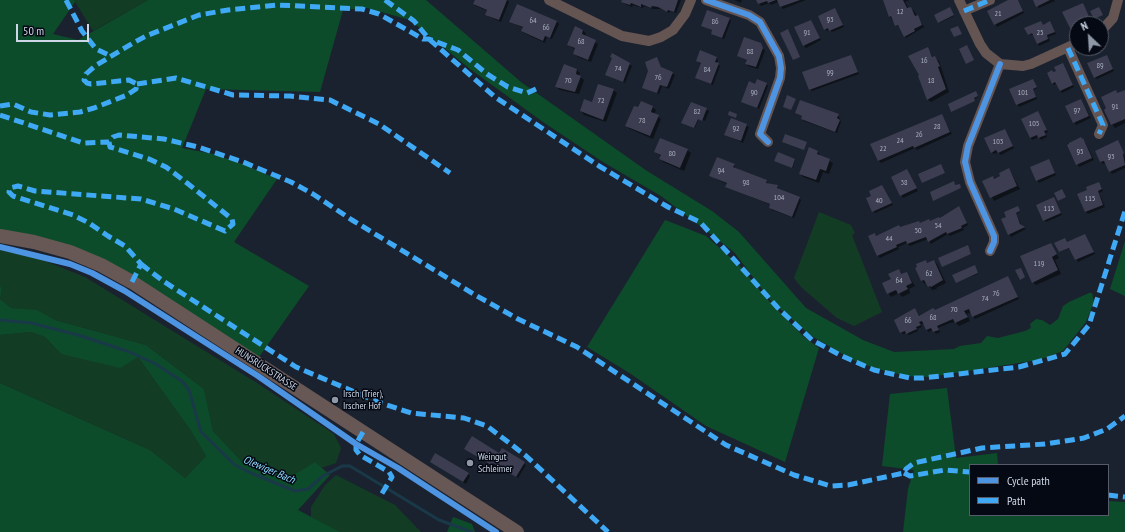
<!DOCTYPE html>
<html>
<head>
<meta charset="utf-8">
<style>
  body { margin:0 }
  #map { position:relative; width:1125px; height:532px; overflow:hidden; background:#1b222f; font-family:"PT Sans Narrow",sans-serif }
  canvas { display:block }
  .legend { position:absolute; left:969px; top:464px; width:140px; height:52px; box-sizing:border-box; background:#050913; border:1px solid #555b68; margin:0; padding:5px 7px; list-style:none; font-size:12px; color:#ced7e7 }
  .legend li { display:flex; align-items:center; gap:8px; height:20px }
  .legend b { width:20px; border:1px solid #555b68 }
  .north { position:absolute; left:1069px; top:16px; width:40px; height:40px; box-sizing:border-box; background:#050913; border:1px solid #555b68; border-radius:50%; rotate:335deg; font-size:11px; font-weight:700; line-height:16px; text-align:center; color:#ced7e7 }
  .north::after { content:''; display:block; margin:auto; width:14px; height:18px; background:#8f98a7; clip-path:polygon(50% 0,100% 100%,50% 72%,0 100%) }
  .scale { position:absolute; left:16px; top:24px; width:73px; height:18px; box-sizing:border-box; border:2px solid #ced7e7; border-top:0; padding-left:5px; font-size:12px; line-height:14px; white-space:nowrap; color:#ced7e7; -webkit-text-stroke:3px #050913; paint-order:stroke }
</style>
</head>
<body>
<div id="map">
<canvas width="1125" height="532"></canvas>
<ul class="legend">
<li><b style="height:5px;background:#4d94e3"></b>Cycle path</li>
<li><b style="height:5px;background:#3fa9f5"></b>Path</li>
</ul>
<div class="north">N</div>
<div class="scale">50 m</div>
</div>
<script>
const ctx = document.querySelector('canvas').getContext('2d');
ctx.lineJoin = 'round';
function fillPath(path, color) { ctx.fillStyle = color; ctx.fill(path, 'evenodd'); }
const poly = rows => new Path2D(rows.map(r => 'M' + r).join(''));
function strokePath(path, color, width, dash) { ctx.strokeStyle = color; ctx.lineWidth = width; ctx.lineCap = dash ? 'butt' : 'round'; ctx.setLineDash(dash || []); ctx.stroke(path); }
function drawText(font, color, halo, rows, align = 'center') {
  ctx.font = font + ' "PT Sans Narrow",sans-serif'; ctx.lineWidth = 3; ctx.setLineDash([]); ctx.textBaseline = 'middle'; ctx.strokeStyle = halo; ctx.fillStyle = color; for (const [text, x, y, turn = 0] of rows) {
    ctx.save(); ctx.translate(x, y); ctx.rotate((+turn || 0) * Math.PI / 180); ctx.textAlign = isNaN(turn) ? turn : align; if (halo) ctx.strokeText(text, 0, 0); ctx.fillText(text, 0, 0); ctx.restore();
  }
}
fillPath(poly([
  [74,0,148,0,93,31],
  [819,212,851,225,855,233,852,235,882,312,854,326,837,318,802,288,794,278],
  [0,250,35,257,85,277,257,383,334,434,341,448,336,463,321,468,315,462,293,475,244,464,213,431,204,389,146,345,55,320,37,311,11,308,0,299,2,288,0,286],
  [31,332,45,337,61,354,138,357,191,431,206,456,185,478,150,450,0,383,0,335],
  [336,475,395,505,421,532,339,532,311,517,311,507,325,485]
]), '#133c25');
fillPath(poly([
  [0,0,74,0,75,2,53,34,78,40,148,0,426,0,521,82,647,171,712,211,739,232,806,308,863,340,894,352,954,349,960,346,981,343,987,336,998,338,1025,331,1031,328,1030,324,1036,319,1042,320,1050,325,1058,319,1063,306,1069,302,1089,293,1092,293,1094,302,1086,322,1063,351,1038,360,930,377,906,376,874,368,853,360,810,335,771,301,734,252,661,196,603,162,543,122,470,69,410,20,367,8,343,10,320,92,206,89,182,148,213,154,245,165,277,179,234,242,309,286,259,357,122,269,0,230],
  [665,220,706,236,739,265,767,299,804,337,819,348,785,462,706,426,631,374,587,347],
  [1125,241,1125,296,1110,289],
  [0,286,2,288,0,299,11,308,37,310,55,320,146,345,204,389,213,431,244,464,293,475,315,462,330,475,298,510,340,532,0,532,0,383,150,450,185,478,206,456,191,431,138,357,120,368,61,354,45,337,31,332,0,335],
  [947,388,956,458,997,453,998,465,970,465,970,515,1108,515,1108,501,1125,502,1125,532,903,532,908,489,914,470,882,466,890,394],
  [453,517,472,524,475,532,447,532]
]), '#0d4c2a');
fillPath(poly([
  [476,0,507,0,509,2,501,22,488,16,486,14,488,11,476,6,474,4],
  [622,0,681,0,676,13,670,11,669,13,661,9,653,9,644,6,643,8,633,5,632,7,625,4],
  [734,0,742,0,741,3],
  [757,0,806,0,783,9,778,2,771,5,769,3,761,6],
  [884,0,909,0,905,2,909,9,911,8,914,11,924,27,906,38,901,28,896,25,890,17],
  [1011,0,1018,0,1024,13,997,27,989,12],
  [1034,0,1054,0,1055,1,1039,8],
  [1083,4,1092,23,1077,24,1077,30,1073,32,1071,30],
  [835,9,844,27,832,32,830,30,827,31,825,29],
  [951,9,954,16,939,23,939,22],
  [729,19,731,21,724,39,714,35,712,33,713,31,702,25],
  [811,21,821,40,806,48,804,46],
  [510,22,557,22,559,24,552,39,547,37,545,43,524,33,522,31,523,28],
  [1040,22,1043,26,1050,23,1056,34,1048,37,1050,41,1039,46,1034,35,1029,35,1037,32],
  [575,27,583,30,586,34,585,37,598,44,591,62,578,57,574,54,576,50,568,45],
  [760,44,765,51,758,69,748,66,746,64,748,61,738,56],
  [927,48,934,58,939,61,949,92,931,102,927,99],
  [612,54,632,66,625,83,607,75,613,58],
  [1106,56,1114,71,1097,79,1095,77],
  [716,57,718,60,717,63,720,66,713,85,698,79,696,77,701,64,697,61],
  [851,57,859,74,812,91,810,89],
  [657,58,662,69,675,75,669,89,662,86,659,94,643,87],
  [1063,64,1074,87,1062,93,1056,84,1054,85,1052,83,1054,73],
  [564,66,577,70,580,73,579,76,584,80,579,94,560,90,556,87],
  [1034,81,1037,88,1033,90,1037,99,1019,107,1010,89],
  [766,84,768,86,759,109,742,101,756,85],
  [613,90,617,93,606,122,584,115,581,111],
  [1125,91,1125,123,1115,128,1112,124,1116,92,1118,94],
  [976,93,978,97,974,99,975,101,952,111],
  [1081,100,1091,118,1076,125,1067,106],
  [692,103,709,111,705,121,688,114,688,117,698,120,695,128,683,123],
  [652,107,656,110,654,114,661,119,653,139,630,129,626,126,639,109],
  [1038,112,1048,132,1046,133,1047,137,1041,140,1039,137,1032,140,1022,119],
  [796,113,838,115,841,122,837,133,804,121,802,119,803,117],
  [942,116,952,134,917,150,915,148,881,163,879,161,872,144],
  [731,119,749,127,743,143,725,134],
  [1004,130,1014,148,1001,155,998,152,994,154,992,152],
  [1082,140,1085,142,1094,160,1079,167,1069,146],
  [1118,142,1125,156,1125,168,1112,174,1106,163,1103,164,1101,162,1096,152],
  [687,150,691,153,684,171,663,162,660,159,661,156,655,152],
  [818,152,821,157,833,163,829,174,823,172,819,183,803,177,800,174],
  [778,154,795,160,793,168,776,161],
  [1048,160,1056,175,1039,183,1031,168],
  [734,165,735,168,766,181,768,184,777,186,779,189,799,198,801,200,794,218,772,210,770,208,771,205,729,188,727,186,727,184,710,176],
  [941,166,945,173,922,183],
  [907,170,918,191,903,198,892,177],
  [1009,170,1020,189,994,201,984,182,1002,176],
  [1099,183,1103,191,1099,193,1105,207,1088,214,1086,212,1088,190],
  [882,186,893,205,875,213,873,211,873,197],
  [960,186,961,188,934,200],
  [1054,198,1062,215,1046,222,1044,220],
  [959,207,968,225,963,228,964,230,950,236,948,234,931,244,928,239,910,246,907,243,898,247,899,249,880,258,878,256,875,234,877,236,900,228,940,219],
  [1018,208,1020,212,1016,214,1022,226,1026,229,1011,237,1002,220],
  [1085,235,1095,254,1078,262,1071,248,1059,252,1056,243,1067,243],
  [1051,244,1059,258,1055,260,1061,274,1036,285,1033,282],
  [968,247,971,254,943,266],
  [925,261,928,264,934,261,937,264,946,283,936,288,937,289,932,290,927,283,925,284,922,281,919,268],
  [975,267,978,274,957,282],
  [898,270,902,275,907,273,915,286,909,289,910,293,902,297,899,293,891,297,883,284,892,280],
  [1008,277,1019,299,975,319,971,312,967,314,970,321,959,326,955,322,950,323,938,328,940,332,936,334,933,330,928,332,924,323,921,325,922,327,917,329,918,331,909,335,907,333,903,334,901,332,915,309,920,316,935,311],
  [469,452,498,454,526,465,518,478,497,465,495,468],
  [431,462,468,474,470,476,466,484]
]), '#0007');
strokePath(poly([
  [0,320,31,323,78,335,127,351,154,363,182,381,189,390,201,432,235,465,251,473,295,491,308,489,323,476,342,466,350,466,439,520,472,532]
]), '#193948', 3);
fillPath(poly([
  [475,0,507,0,499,20,485,15,487,10,473,4],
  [622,0,678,0,674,12,668,10,667,12,658,7,652,6,651,8,641,4,641,7,631,3,630,5,621,2],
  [756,0,776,0,768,3,767,1,758,4],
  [777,0,800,0,780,7],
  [883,0,903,0,907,8,911,7,915,16,918,15,922,25,914,29,915,31,904,37,898,25,895,26,891,16,889,17],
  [1008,0,1018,0,1023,11,994,25,987,11],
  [1033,0,1050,0,1036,7],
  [1083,3,1091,21,1085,24,1077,24,1077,27,1071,30,1062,12],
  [517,4,557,21,550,38,545,36,543,41,521,31,523,27,509,22],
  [950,7,954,15,938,23,934,15],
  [1099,7,1103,15,1094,19,1090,11],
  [835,8,843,25,829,31,828,28,824,30,818,16],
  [707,10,730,18,722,38,711,34,712,30,701,26],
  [811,20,820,38,803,46,794,27],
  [1041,21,1043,25,1050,21,1055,32,1047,35,1048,39,1037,44,1032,33,1028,35,1024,28],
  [575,26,583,30,582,34,596,40,588,60,573,54,575,48,567,45],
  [958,26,962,34,954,37,950,29],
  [788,29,800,57,793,60,780,33],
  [744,37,761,43,763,48,756,67,745,64,747,60,737,56],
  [967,45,974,60,966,64,959,49],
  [928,47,932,57,935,56,940,66,938,67,946,89,927,100,918,76,919,75,908,56],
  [700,50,717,57,715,62,719,63,711,84,695,78,701,63,696,61],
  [612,53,630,63,623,82,605,75,612,58,610,57],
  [851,55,858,72,809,90,802,72],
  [1107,55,1113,69,1094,78,1087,63],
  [657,57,661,67,673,72,667,87,660,85,657,93,642,88,648,71,645,62],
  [1063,63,1073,85,1060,91,1055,82,1052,84,1047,73,1052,70,1053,72,1056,71,1054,67],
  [564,64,577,69,576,74,581,76,575,92,555,87],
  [757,79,767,83,757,108,741,102,749,81,755,84],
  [1033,79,1037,87,1033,89,1036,97,1016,105,1009,89],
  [598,84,614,89,603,120,580,111,584,99,592,102],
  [1116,90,1117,93,1125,90,1125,119,1111,125,1104,110,1106,108,1101,97],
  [976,91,978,96,974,98,975,101,951,112,948,104],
  [787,95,796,99,791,110,783,107],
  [1081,99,1089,116,1073,123,1065,106],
  [800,100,839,114,837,118,840,120,835,132,801,119,802,116,795,113],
  [641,101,653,106,651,112,659,115,650,136,625,126,634,106,638,107],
  [691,102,707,108,702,121,698,119,694,128,681,123],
  [729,111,737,114,736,118,728,115],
  [1038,111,1047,130,1044,131,1046,135,1038,138,1037,135,1030,138,1021,119],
  [942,114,950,132,914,148,913,146,878,161,870,144],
  [731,118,747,124,741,141,724,135],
  [1005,129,1013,146,998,153,996,150,991,153,984,138],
  [785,134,807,142,804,150,782,142],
  [1081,137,1082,139,1083,138,1092,158,1076,165,1067,145,1069,144,1069,143],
  [660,138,688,149,680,168,659,159,661,155,654,152],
  [1118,140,1124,153,1123,154,1125,165,1109,172,1104,161,1100,162,1095,151],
  [809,147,818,151,817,154,830,159,826,171,820,169,816,180,799,174],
  [778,152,795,159,792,168,774,161],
  [717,157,735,164,733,167,767,180,766,183,778,185,777,188,800,197,792,217,769,208,770,204,725,187,727,183,709,176],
  [1049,159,1055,173,1036,181,1030,167],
  [941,164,945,173,922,183,918,174],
  [1009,168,1017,186,990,198,982,181,993,176,994,179,1000,176,999,173],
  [907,169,917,188,900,196,891,177],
  [954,181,955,185,960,184,961,188,933,201,930,192],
  [1099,182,1102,189,1098,191,1103,205,1085,212,1077,194,1087,190,1086,187],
  [882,185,892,203,872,212,866,198,871,196,869,191],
  [1062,189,1066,197,1058,201,1054,193],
  [1054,197,1061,213,1043,221,1036,205],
  [959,206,967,223,961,226,962,228,947,234,946,232,928,242,926,237,907,244,906,241,896,245,897,247,877,256,868,236,875,233,876,236,899,225,900,227,919,221,920,223,929,219,930,221,939,217,940,218],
  [1018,206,1020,211,1016,213,1020,224,1025,227,1008,235,1001,219,1006,217,1004,212],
  [1085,234,1094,252,1075,260,1069,248,1059,252,1054,243,1065,238,1067,242],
  [1051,243,1057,254,1052,257,1058,270,1032,283,1020,256],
  [968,245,971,254,942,267,938,258],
  [926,260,927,263,934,260,943,280,931,287,930,286,928,287,924,280,921,281,915,268,917,267,916,264],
  [975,265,978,273,956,283,952,275],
  [1021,268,1025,277,1020,280,1015,270],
  [899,269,901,274,907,272,912,283,906,286,908,289,898,294,896,290,887,294,882,283,891,279,888,274],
  [1008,276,1018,297,972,317,969,309,964,311,968,317,955,323,953,319,937,326,939,330,933,332,931,328,926,330,922,321,919,322,921,325,916,327,917,329,906,334,905,331,900,333,894,320,915,308,919,316,933,308,935,310],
  [472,436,499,453,502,448,525,462,516,477,493,463,491,465,464,449],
  [435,453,469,473,463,482,430,462]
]), '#3c3d50');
strokePath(poly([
  [549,0,622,36,649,41,661,37,673,30,685,14,691,0],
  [706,0,749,15,760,22,779,56,781,68,780,78,760,134,768,142],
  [959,0,980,44,986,53,1000,64,1023,66,1031,64,1077,43],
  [964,11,990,0],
  [1101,31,1113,18,1118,0],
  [1068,48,1103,125,1099,134],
  [990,251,994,242,994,236,970,182,965,162,968,146,1000,64]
]), '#645452', 10);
strokePath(poly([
  [0,236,34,242,70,252,101,265,132,282,517,532]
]), '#675755', 14);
strokePath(poly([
  [66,0,82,31,96,49,111,56],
  [385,0,414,21,429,39,495,97,599,166,668,207,700,222,778,308,812,340,842,356,874,370,910,378,923,378,1019,367,1065,354,1089,325,1125,211],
  [964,11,990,0],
  [1068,48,1103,125,1099,134],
  [137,84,176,78,233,95,290,96,330,100,379,124,450,173],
  [0,106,13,104,31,112,50,115,80,112,94,108,127,95,136,89,137,84,129,80,91,84,87,83,84,80,86,74,95,66,133,43,146,36,199,15,228,10,277,5,362,9,379,14,423,39,429,39,458,50,487,74,508,87,527,93,536,89],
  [0,115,83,143,109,142],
  [141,264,163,281,296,367,378,402,411,413,464,418,487,426,525,455,608,532],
  [132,282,141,264,125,246,108,236,89,223,73,215,13,196,9,192,10,188,18,186,35,191,141,199,174,209,225,231,233,224,232,219,187,183,166,167,149,159,110,147,109,142,113,137,119,135,164,139,198,147,243,162,291,182,313,194,352,220,477,296,518,319,577,347,726,445,794,475,831,486,848,485,904,473,906,469,914,463,982,448,1045,444,1084,438,1107,429,1125,416],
  [363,432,356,444,356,450,360,455,389,472,392,477,381,495],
  [904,473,910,476,945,470,970,472],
  [1108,495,1125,497]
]), '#3fa9f5', 5, [10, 5]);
strokePath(poly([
  [706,0,749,15,760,22,779,56,781,68,780,78,760,134,768,142],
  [0,247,70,264,92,273,125,291,258,376,356,444,398,468,496,532],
  [990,251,994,242,994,236,970,182,965,162,968,146,1000,64]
]), '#4d94e3', 6);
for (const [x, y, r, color] of [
  [335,400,4,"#8f98a7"],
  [470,463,4,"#8f98a7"]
]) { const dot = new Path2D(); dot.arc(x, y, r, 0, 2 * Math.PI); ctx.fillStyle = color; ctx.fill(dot); strokePath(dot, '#050913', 1.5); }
drawText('8px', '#aab0c1', null, [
  ["12",900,12],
  ["21",998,14],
  ["93",830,20],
  ["64",533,21],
  ["86",715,22],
  ["66",546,28],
  ["91",807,33],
  ["25",1040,33],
  ["68",581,42],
  ["88",750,52],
  ["16",924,61],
  ["89",1100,66],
  ["74",618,69],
  ["84",707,70],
  ["99",830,73],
  ["76",658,78],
  ["70",568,81],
  ["18",931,81],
  ["90",754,93],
  ["101",1023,93],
  ["72",601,101],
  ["91",1115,107],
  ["97",1077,111],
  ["82",697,112],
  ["78",642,121],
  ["105",1034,124],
  ["28",937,127],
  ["92",736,129],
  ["26",919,135],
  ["24",900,141],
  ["103",998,142],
  ["22",883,149],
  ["95",1080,152],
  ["80",672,154],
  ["93",1111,157],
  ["94",721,171],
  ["98",746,183],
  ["38",904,183],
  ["104",779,198],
  ["115",1090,199],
  ["40",879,201],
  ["113",1049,209],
  ["54",938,226],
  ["50",918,231],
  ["44",889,239],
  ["119",1039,264],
  ["62",929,274],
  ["64",899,281],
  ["76",996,294],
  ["74",985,299],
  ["70",954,310],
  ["68",933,318],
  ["66",908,321]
]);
drawText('10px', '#ced7e7', '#050913', [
  ["HUNSRÜCKSTRASSE",266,369,33]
]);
drawText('10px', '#ced7e7', '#050913', [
  ["Irsch (Trier),",343,394],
  ["Irscher Hof",343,406],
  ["Weingut",478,457],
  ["Schleimer",478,469]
], 'left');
drawText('italic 11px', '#8fdbfe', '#050913', [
  ["Olewiger Bach",269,470,23]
]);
</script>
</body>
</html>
